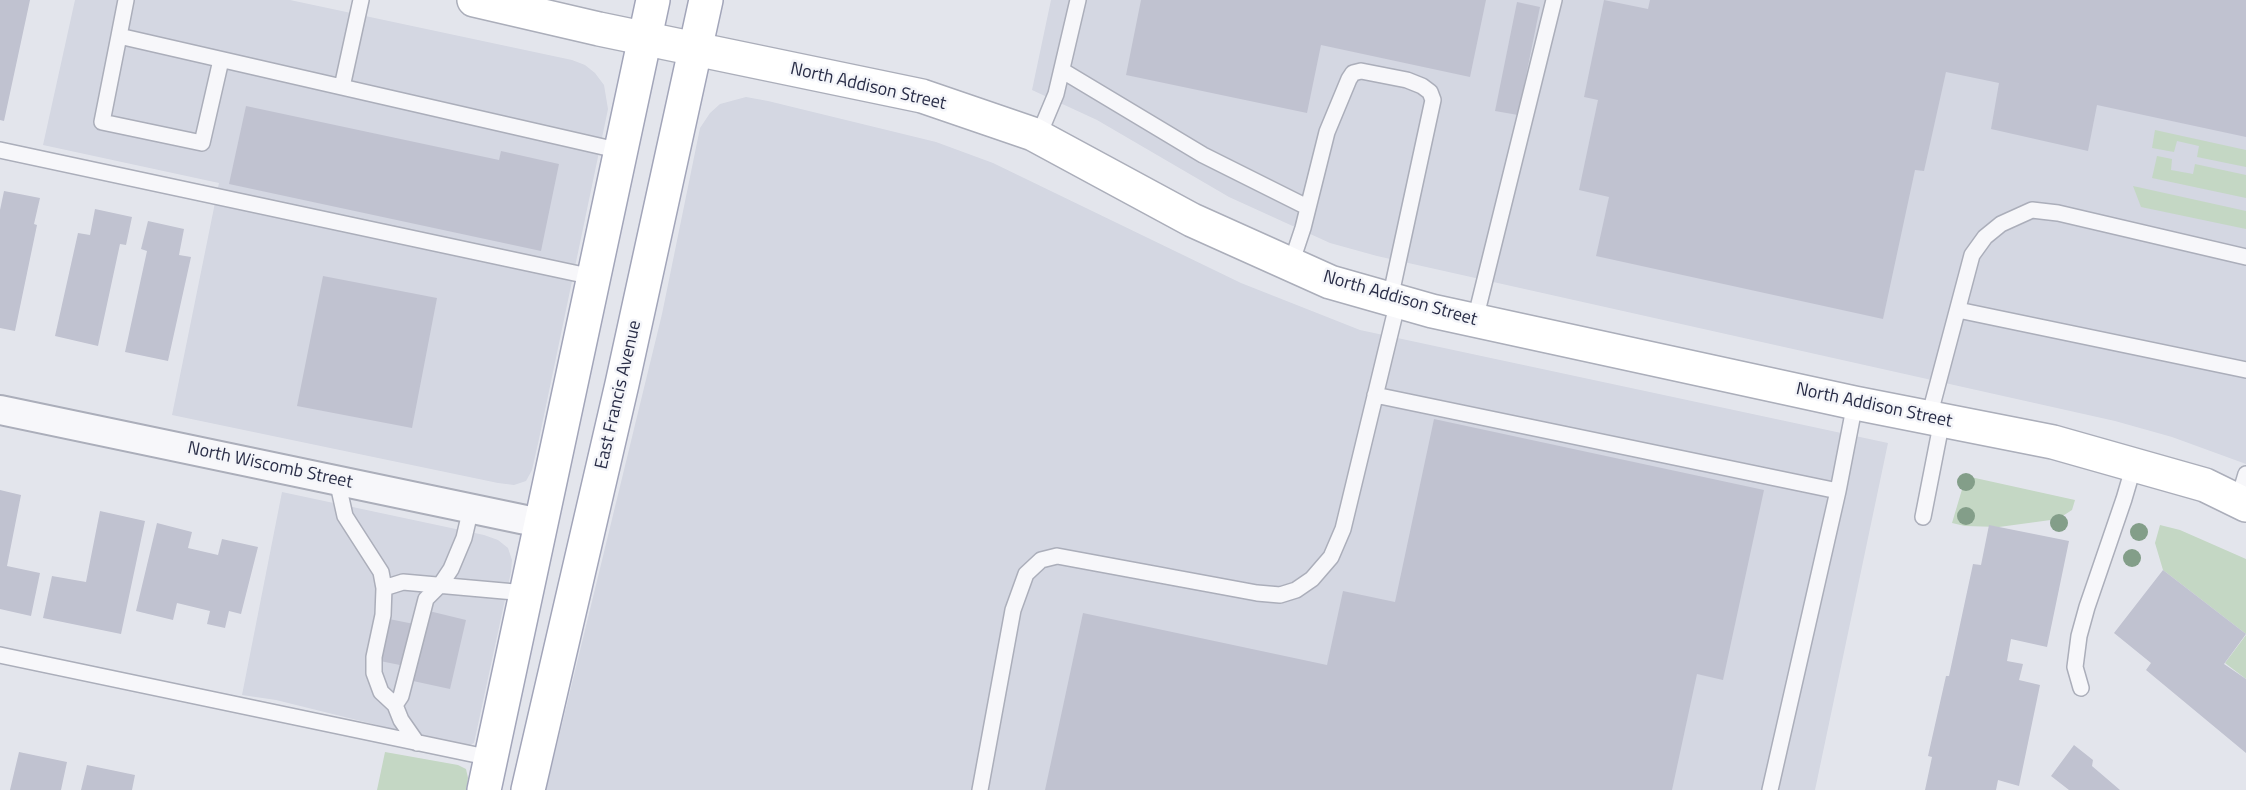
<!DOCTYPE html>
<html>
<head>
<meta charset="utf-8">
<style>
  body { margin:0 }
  canvas { display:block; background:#e3e5ec }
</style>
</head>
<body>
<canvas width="2246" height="790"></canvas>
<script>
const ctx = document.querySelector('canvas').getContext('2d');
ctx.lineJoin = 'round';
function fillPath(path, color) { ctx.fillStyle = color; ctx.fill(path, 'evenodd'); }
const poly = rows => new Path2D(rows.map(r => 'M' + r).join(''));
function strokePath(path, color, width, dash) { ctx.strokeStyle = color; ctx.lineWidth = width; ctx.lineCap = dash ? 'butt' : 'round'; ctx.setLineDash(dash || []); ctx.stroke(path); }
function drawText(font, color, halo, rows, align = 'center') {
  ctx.font = font + ' "Titillium Web",sans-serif'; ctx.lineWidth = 5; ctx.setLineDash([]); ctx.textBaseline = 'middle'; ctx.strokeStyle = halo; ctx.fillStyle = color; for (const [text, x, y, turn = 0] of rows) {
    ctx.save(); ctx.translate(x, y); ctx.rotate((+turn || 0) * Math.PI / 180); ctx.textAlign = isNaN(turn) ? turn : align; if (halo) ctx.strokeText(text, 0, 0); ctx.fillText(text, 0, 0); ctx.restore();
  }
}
fillPath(poly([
  [75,0,290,0,572,60,585,65,595,73,604,85,608,109,539,439,532,470,526,481,514,485,498,483,172,415,219,183,43,145],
  [1051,0,2246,0,2246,464,2172,437,2115,421,1377,256,1330,243,1229,197,1097,120,1032,90],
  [746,97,768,101,936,142,993,163,1241,283,1360,330,1888,443,1815,790,546,790,662,314,700,128,710,113,720,104],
  [282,492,484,535,498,540,508,548,512,560,511,572,474,743,466,747,276,700,242,695]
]), '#d4d7e2');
fillPath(poly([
  [2155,130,2246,150,2246,167,2197,157,2199,146,2177,141,2174,152,2152,148],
  [2157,156,2172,159,2171,170,2193,174,2195,164,2246,175,2246,198,2152,178],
  [2133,186,2246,211,2246,229,2141,207],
  [1966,476,2075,500,2072,510,2058,519,1999,527,1965,526,1952,523],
  [2160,525,2180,530,2246,559,2246,634,2163,570,2155,543],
  [2246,635,2246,679,2225,663],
  [385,752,458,765,466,769,468,778,466,790,377,790]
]), '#c4d7c4');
fillPath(poly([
  [0,0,30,0,4,121,0,120],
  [1141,0,1486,0,1470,77,1321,45,1307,113,1126,75],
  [1604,0,1648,9,1650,0,2246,0,2246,137,2097,105,2088,151,1991,129,1999,83,1946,72,1924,171,1915,170,1883,319,1596,256,1609,197,1579,190,1598,100,1584,97],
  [1517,2,1540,7,1518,115,1495,111],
  [246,106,499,160,501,151,559,164,541,251,229,184],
  [4,191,40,198,34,224,37,225,15,331,0,328,0,210],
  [95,209,132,217,126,245,120,244,98,346,55,336,78,233,90,235],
  [148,221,184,229,179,255,191,257,168,361,125,352,147,251,141,249],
  [323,276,437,298,412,428,297,406],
  [1434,419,1764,490,1723,680,1697,674,1672,790,1045,790,1083,613,1327,665,1343,591,1395,602],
  [0,490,21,495,7,566,40,573,31,616,0,609],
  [100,511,145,521,121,634,43,618,52,576,86,582],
  [157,523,192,532,188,548,218,555,222,539,258,547,241,614,229,611,225,628,207,624,210,611,177,603,173,620,136,611],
  [1989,525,2069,541,2047,647,2011,639,2007,661,2023,664,2019,680,2040,685,2019,786,1998,780,1996,790,1925,790,1932,757,1928,756,1946,676,1949,676,1973,564,1981,565],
  [2163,570,2246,634,2224,664,2246,679,2246,753,2146,670,2151,663,2114,633],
  [429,611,466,620,450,689,413,681],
  [389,619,414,624,405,666,380,661],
  [2074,745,2093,760,2092,766,2120,790,2069,790,2051,776],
  [19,752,67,762,61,790,10,790],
  [87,765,135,775,132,790,81,790]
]), '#c0c2d0');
const lane = poly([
  [119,36,126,0],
  [221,60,202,143,102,122,119,36,621,151],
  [1063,71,1203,155,1307,207],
  [342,87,361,0],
  [1038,137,1056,94,1078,0],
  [0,150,593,277],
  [1291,264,1303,228,1327,132,1349,79,1353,73,1361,71,1407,80,1422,86,1430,92,1433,100,1390,299],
  [1958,310,2246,370],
  [1475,320,1554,0],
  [1375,395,1838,491],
  [1929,417,1972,255,1985,237,2001,224,2032,210,2058,213,2246,257],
  [337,480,345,516,381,572,384,588,383,615,374,657,374,673,381,692,395,705,401,696,426,599,441,584,451,569,464,538,471,508],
  [2238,501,2246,474],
  [1923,517,1942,420],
  [384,588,403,582,526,593],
  [0,655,491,758],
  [2081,688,2075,667,2079,636,2087,607,2124,499,2134,465],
  [395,705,401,720,417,743],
  [980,790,1013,610,1026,574,1041,560,1057,556,1257,593,1280,595,1296,590,1312,579,1331,557,1343,529,1398,301],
  [1770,790,1838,491,1855,403]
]);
const street = poly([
  [0,410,540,523]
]);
const secondary = poly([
  [474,0,599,29,922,96,1033,134,1192,220,1330,282,1432,311,1855,403,2053,442,2205,485,2246,505]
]);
const primary = poly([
  [484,790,653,0],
  [528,790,622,384,706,0]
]);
strokePath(lane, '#abaeba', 18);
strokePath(street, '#abaeba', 32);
strokePath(secondary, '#abaeba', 36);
strokePath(primary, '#a2a5b9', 36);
strokePath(lane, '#f7f7fa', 15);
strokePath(street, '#f7f7fa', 28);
strokePath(secondary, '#fff', 33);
strokePath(primary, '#fff', 33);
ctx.fillStyle = '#839e89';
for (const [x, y] of [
  [1966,482],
  [1966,516],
  [2059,523],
  [2139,532],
  [2132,558]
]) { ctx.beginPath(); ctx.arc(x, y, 9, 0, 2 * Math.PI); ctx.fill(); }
drawText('18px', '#292d47', '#f4f5f9', [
  ["North Addison Street",868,87,13],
  ["North Addison Street",1400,299,16],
  ["East Francis Avenue",619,395,-77],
  ["North Addison Street",1874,406,12],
  ["North Wiscomb Street",270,466,12]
]);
</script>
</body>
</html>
